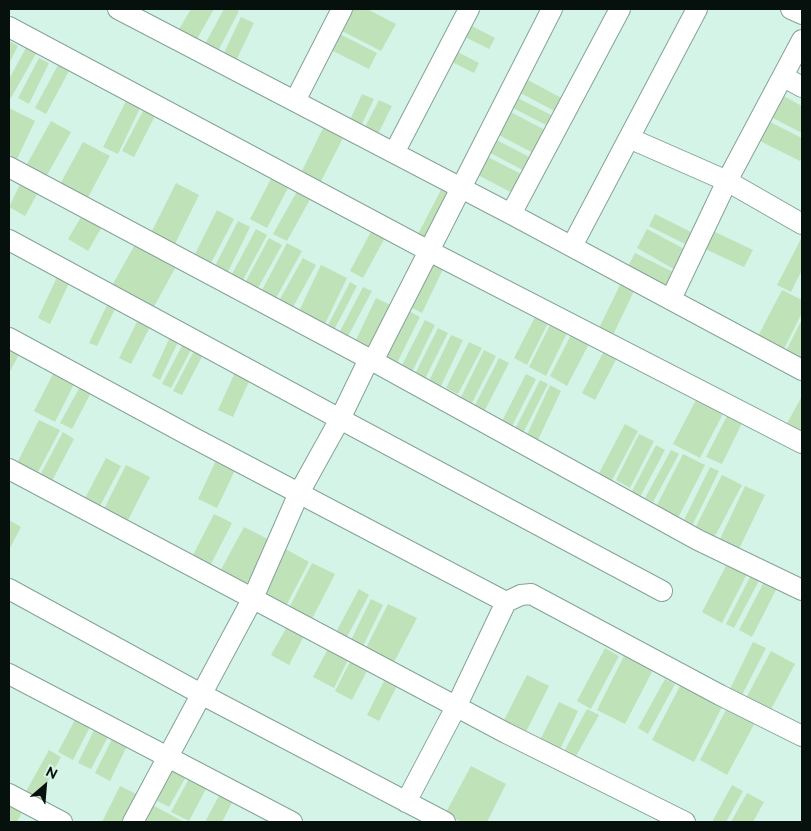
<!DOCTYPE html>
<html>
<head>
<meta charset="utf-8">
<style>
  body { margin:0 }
  #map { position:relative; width:811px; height:831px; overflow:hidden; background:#d4f4e8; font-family:Raleway,sans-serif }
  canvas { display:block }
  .frame { position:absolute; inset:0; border:10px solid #06110e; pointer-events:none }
  .north { position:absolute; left:20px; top:761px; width:50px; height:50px; -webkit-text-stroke:4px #d4f4e8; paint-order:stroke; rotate:27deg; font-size:14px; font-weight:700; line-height:20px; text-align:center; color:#06110e }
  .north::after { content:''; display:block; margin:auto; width:18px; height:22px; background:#06110e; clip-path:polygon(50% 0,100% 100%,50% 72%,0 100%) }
</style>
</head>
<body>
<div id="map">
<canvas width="811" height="831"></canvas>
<div class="frame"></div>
<div class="north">N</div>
</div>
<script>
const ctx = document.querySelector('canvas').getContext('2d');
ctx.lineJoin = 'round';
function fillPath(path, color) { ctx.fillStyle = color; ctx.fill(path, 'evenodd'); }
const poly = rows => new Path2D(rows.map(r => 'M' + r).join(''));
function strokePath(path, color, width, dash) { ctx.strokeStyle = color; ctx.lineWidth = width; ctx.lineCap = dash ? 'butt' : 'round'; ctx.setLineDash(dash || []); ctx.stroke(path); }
fillPath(poly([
  [191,9,214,9,193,46,175,36],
  [224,9,235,9,239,11,217,53,204,46],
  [348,9,367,9,396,24,381,51,338,29],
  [241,17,254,23,235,63,222,57],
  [468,24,495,38,489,49,463,36],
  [336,32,377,53,369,69,327,48],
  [9,41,18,46,9,64],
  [27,46,37,52,11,98,9,96,9,79],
  [454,50,479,63,474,73,448,60],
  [39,58,49,63,29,104,18,98],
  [59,63,70,69,46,114,35,108],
  [522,77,569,102,562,115,515,90],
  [362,94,374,99,359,130,348,124],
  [510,94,555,117,550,127,505,104],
  [782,95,802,106,802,133,771,117],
  [127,99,141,106,118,154,103,147],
  [379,100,392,106,376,138,363,131],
  [9,108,35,121,17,159,9,155],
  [144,109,156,114,134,157,122,151],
  [505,109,549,132,537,155,493,132],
  [766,120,802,138,802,156,800,161,756,139],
  [51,121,71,132,46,177,26,166],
  [324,126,344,136,319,185,300,175],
  [491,137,537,161,530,174,485,150],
  [83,142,110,156,85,203,58,188],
  [484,155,527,177,518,196,474,173],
  [272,177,289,186,267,228,250,219],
  [22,180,40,189,25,216,9,207],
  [176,183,199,195,174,246,150,235],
  [300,186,313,194,287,241,273,234],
  [443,186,454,191,429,239,418,234],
  [217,210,234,219,209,267,193,258],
  [84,212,104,223,88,251,68,239],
  [655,214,697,235,691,247,649,226],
  [238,221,250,227,227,274,214,268],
  [374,226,387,234,363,278,350,271],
  [256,229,267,235,243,280,232,274],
  [647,229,688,251,677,271,637,248],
  [711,230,753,250,744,267,703,248],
  [802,237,802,270,791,292,777,285],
  [269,238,282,245,258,288,246,281],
  [137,241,178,263,151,312,110,289],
  [287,243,302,251,276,298,262,290],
  [635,253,677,274,667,293,625,272],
  [427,256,445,265,422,313,404,304],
  [303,258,316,265,293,307,280,299],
  [321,265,347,278,324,326,298,313],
  [58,275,70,281,50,324,38,318],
  [622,281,636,287,612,337,598,330],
  [350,282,357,286,334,330,327,327],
  [363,287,372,291,346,340,338,335],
  [782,290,802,300,802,313,782,353,756,340],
  [376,298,395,307,372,355,353,346],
  [108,303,116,307,97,346,89,343],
  [403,308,420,317,395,367,378,359],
  [536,315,549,321,527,365,514,358],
  [139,318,151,325,131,364,119,358],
  [802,319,802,361,784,355],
  [425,320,435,325,412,372,401,367],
  [552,321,569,329,546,376,529,367],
  [438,328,448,333,425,379,415,374],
  [574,329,592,338,567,386,550,376],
  [451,335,463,340,441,386,429,381],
  [170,337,179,340,160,380,152,376],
  [9,341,22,349,9,373],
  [184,342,193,346,171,388,162,384],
  [469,342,482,348,458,394,446,388],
  [196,347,205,351,182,395,173,391],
  [605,349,618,356,595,400,582,393],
  [484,350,496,356,472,403,461,397],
  [499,358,509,363,484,412,474,407],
  [56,368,77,378,55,422,34,411],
  [236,370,251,377,233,417,218,410],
  [526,374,536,379,510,430,500,425],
  [540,380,548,384,521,437,513,433],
  [82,383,93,389,72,429,60,423],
  [550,385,561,391,536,444,525,439],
  [698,396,725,410,700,458,673,444],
  [802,396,802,434,784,429],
  [728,414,743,421,722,464,706,457],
  [39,420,60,430,36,476,16,465],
  [625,424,638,431,610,484,597,477],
  [63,432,74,439,51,483,39,477],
  [639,434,654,441,630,488,616,480],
  [656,445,665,450,640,497,631,493],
  [671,450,679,454,653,502,645,498],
  [683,454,705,465,678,518,656,507],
  [106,458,121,466,98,510,83,502],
  [217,458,236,468,217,508,198,499],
  [126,465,150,477,126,524,102,513],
  [710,467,719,471,692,526,683,522],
  [722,475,742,485,713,540,694,530],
  [745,486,765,495,739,549,720,539],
  [214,514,232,523,209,568,191,559],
  [9,520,21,527,9,550],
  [244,527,270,540,244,589,218,575],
  [282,547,309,562,285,608,258,593],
  [729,560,749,570,722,623,702,612],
  [312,563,335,574,312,619,289,608],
  [752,573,761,577,734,628,726,624],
  [765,580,778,586,752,637,739,630],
  [359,589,369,595,346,639,335,634],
  [371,599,383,605,362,648,350,642],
  [388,604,417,618,392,666,364,652],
  [289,623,306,632,289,665,271,655],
  [753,642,766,648,740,699,728,693],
  [330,645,350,656,334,688,313,677],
  [605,648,619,656,591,709,577,701],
  [771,651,795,664,768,715,744,702],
  [624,656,653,670,625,724,597,710],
  [352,658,369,667,352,700,335,691],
  [527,675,549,686,524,736,502,724],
  [386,677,398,684,379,721,367,715],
  [665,679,675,684,648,734,638,728],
  [680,686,722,707,694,762,652,740],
  [559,702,578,711,558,754,538,744],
  [730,702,758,717,727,775,700,760],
  [587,709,599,715,571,765,560,759],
  [78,714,93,721,73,760,58,752],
  [97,724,111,731,91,769,78,763],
  [114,735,129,742,110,781,95,773],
  [49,750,61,757,36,804,23,797],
  [169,763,188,773,169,807,150,797],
  [471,766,506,784,487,822,462,822,445,814],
  [191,775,208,785,189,821,171,812],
  [732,785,743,791,726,822,712,822],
  [120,786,142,797,130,822,102,822],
  [221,792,234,799,222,822,205,822],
  [747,793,764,802,753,822,731,822],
  [147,802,184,822,136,822],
  [9,803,23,810,17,822,9,822]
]), '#c0e2b9');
const minor = poly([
  [118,9,511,214,802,370],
  [791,9,802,14],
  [9,27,429,251,802,443],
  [784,77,802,87],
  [295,101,342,9],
  [629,138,727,181,802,224],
  [394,153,469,9],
  [9,167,373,361,698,540,802,590],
  [511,214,620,9],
  [9,240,340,419,369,359],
  [572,246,697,9],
  [671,299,727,181,802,40],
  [9,338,190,436,506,602,521,595,531,594,720,695,802,736],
  [373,361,552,9],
  [9,469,506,733,685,822],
  [9,589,201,694,445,822],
  [9,674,292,822],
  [9,794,62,822],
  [406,802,456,707,506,602],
  [133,822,253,598,299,493,340,419,662,591]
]);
strokePath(minor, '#84a398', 22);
strokePath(minor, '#fff', 20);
</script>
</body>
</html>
